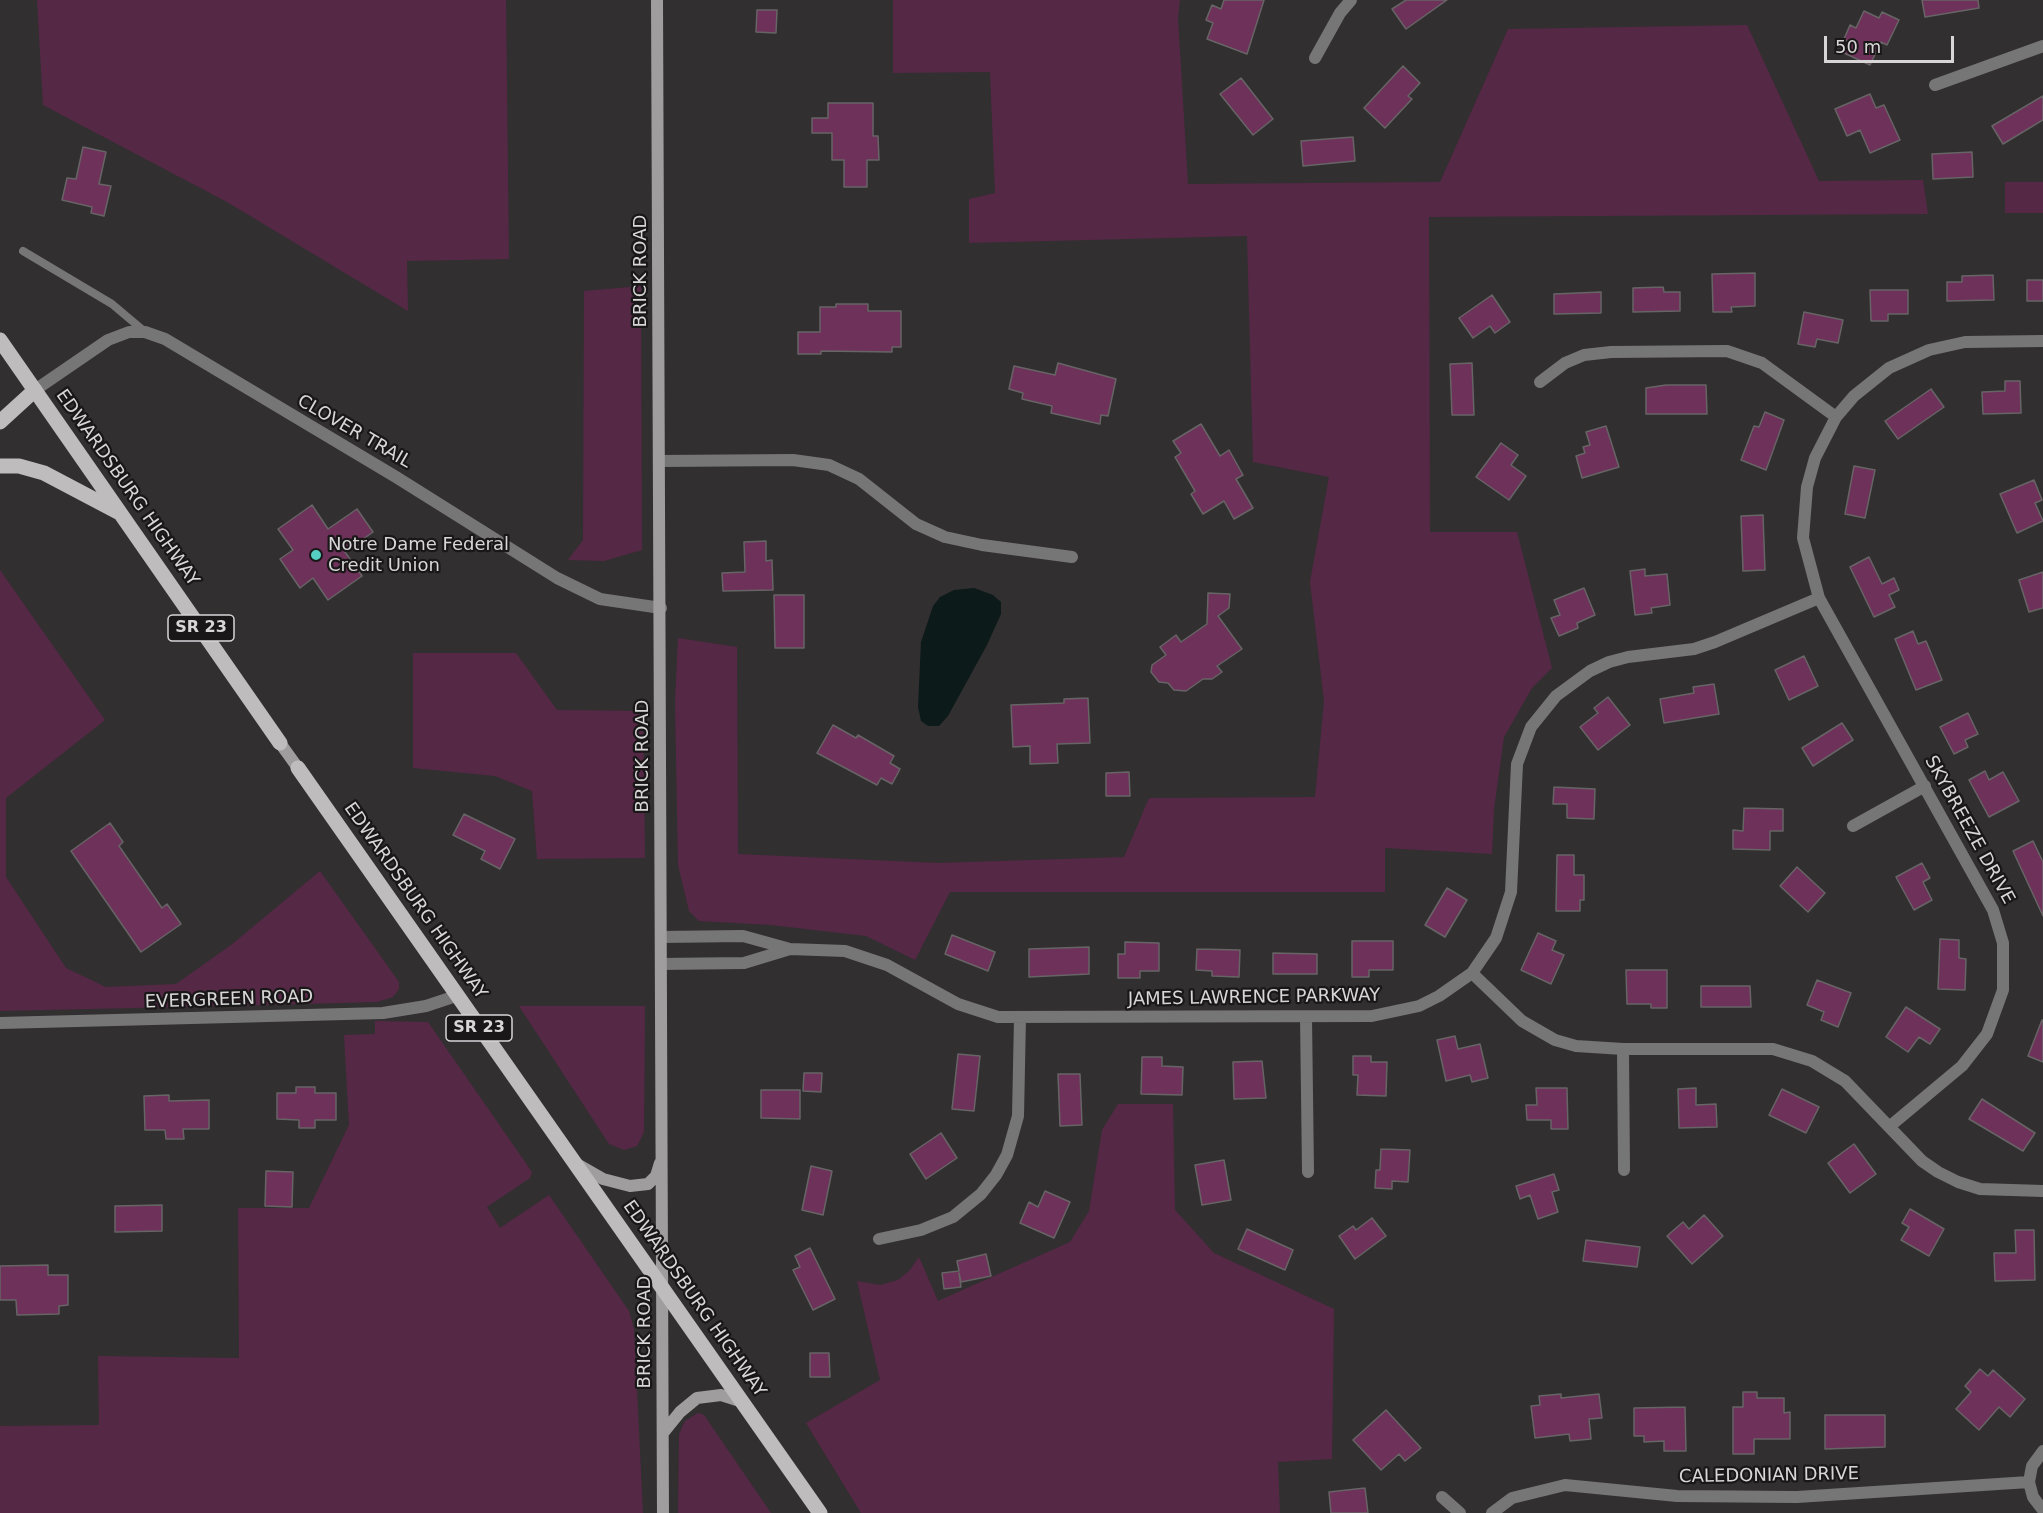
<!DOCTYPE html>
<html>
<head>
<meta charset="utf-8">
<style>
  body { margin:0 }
  #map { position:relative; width:2043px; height:1513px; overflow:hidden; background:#322f30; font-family:"DejaVu Sans",sans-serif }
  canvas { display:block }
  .scale { position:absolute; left:1824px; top:36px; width:130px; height:27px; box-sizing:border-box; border:3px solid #d8d6d7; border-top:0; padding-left:8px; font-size:18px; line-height:21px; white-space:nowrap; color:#d8d6d7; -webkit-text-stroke:4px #191718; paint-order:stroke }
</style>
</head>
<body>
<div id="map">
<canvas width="2043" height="1513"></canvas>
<div class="scale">50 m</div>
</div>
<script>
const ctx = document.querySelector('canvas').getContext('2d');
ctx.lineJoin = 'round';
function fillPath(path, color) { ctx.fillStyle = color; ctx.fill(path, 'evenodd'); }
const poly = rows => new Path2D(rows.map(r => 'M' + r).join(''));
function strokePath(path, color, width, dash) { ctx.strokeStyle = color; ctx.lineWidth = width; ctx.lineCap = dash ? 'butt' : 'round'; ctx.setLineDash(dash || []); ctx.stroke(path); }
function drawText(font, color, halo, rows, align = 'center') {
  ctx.font = font + ' "DejaVu Sans",sans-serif'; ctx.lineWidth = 4.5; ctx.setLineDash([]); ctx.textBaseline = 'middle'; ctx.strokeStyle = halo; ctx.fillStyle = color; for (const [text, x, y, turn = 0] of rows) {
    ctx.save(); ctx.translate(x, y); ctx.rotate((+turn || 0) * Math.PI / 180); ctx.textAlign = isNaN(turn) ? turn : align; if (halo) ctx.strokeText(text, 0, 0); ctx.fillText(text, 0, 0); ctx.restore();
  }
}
fillPath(poly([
  [37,0,506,0,509,259,407,261,408,311,227,202,43,105],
  [893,0,1180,0,1178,18,1188,184,1440,182,1508,29,1747,25,1819,181,1923,180,1928,214,1429,217,1430,532,1517,532,1552,668,1532,688,1504,737,1494,809,1492,854,1385,848,1385,892,950,892,915,960,866,936,771,925,699,921,689,911,678,865,675,702,678,638,737,647,738,854,938,863,1124,857,1149,798,1315,797,1324,701,1310,582,1329,477,1253,462,1247,236,969,243,969,199,995,193,990,72,893,73],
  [2005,182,2043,182,2043,213,2005,213],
  [641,286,642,550,604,561,568,560,583,540,584,291],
  [0,570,105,720,6,798,6,877,66,968,106,987,176,984,231,945,320,871,399,982,399,989,393,997,377,1002,268,1005,0,1011],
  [413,653,516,653,557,710,643,711,645,858,537,859,532,791,495,776,413,768],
  [519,1006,645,1006,644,1132,637,1146,624,1150,609,1144],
  [375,1021,428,1022,532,1172,530,1178,487,1207,500,1228,549,1195,629,1311,634,1329,643,1513,0,1513,0,1426,99,1425,98,1356,239,1358,238,1208,309,1208,349,1125,344,1035,375,1034],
  [1118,1104,1173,1104,1175,1210,1214,1253,1334,1309,1332,1459,1278,1462,1280,1513,861,1513,806,1423,880,1380,857,1281,880,1285,898,1280,909,1271,919,1257,938,1301,1070,1242,1089,1211,1102,1130],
  [698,1413,704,1415,771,1513,678,1513,679,1434,685,1421]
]), '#552846');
fillPath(poly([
  [974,588,993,595,1001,602,1001,614,987,645,948,716,939,726,928,726,921,721,918,707,921,642,933,606,940,597,954,590]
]), '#0c1a19');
const building = poly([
  [1224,0,1264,0,1247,54,1207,39,1213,23,1206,20,1212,5,1221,9,1224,0],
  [1406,0,1447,0,1406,29,1392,9,1406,0],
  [1922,0,1978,0,1979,8,1925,17,1922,0],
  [757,10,777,10,776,33,756,32,757,10],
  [1864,11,1879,18,1882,12,1899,20,1887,45,1881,42,1870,65,1844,53,1849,42,1844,39,1850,25,1856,28,1864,11],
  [1403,66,1420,83,1408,96,1412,99,1385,128,1364,108,1403,66],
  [1241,78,1273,119,1253,135,1220,94,1241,78],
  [1870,94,1876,108,1884,105,1900,140,1870,153,1860,130,1847,136,1835,109,1870,94],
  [2043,96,2043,120,2003,144,1992,126,2043,96],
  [828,103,873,103,873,136,878,136,879,160,867,160,867,187,844,187,844,160,832,160,832,133,812,133,812,118,828,118,828,103],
  [1353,137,1355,161,1303,166,1301,141,1353,137],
  [83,147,106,152,99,184,111,186,104,216,91,213,92,207,62,200,67,178,76,179,83,147],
  [1972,152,1973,177,1933,179,1932,154,1972,152],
  [1755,273,1755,306,1731,307,1732,312,1713,312,1712,274,1755,273],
  [1993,275,1994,300,1947,301,1947,282,1962,282,1962,276,1993,275],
  [2027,280,2043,280,2043,301,2027,301,2027,280],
  [1663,287,1664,292,1680,292,1680,311,1633,312,1633,288,1663,287],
  [1870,290,1908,290,1908,314,1888,314,1888,321,1871,321,1870,290],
  [1601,292,1601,313,1554,314,1554,294,1601,292],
  [1492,295,1510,322,1495,333,1490,326,1473,338,1459,318,1492,295],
  [836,304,868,304,868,311,901,311,901,347,892,347,892,352,821,351,821,354,798,354,798,332,820,332,820,307,836,307,836,304],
  [1804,312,1843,320,1838,343,1817,339,1815,347,1798,344,1804,312],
  [1058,363,1116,379,1108,416,1101,415,1100,424,1051,413,1052,406,1022,399,1023,393,1009,389,1014,366,1055,375,1058,363],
  [1472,363,1474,415,1452,415,1450,364,1472,363],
  [2005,381,2020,381,2021,413,1983,414,1982,392,2005,391,2005,381],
  [1666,385,1706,385,1707,414,1646,414,1646,388,1666,385],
  [1931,389,1944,407,1898,439,1885,421,1931,389],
  [1765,412,1784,420,1766,470,1741,460,1754,426,1759,427,1765,412],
  [1201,424,1220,456,1229,450,1243,475,1236,479,1253,508,1234,519,1224,501,1203,514,1191,494,1195,491,1175,457,1181,453,1173,441,1201,424],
  [1606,426,1619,467,1582,478,1576,456,1585,453,1583,447,1590,445,1586,432,1606,426],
  [1501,443,1518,455,1511,465,1526,476,1509,500,1476,477,1501,443],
  [1854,466,1875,470,1865,518,1845,514,1854,466],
  [2034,480,2042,500,2035,503,2043,521,2017,533,2000,494,2034,480],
  [312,505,328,529,357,509,373,532,345,552,362,576,328,600,313,578,300,588,280,559,293,550,278,529,312,505],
  [1763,515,1765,570,1743,571,1741,516,1763,515],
  [766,541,766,561,772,560,773,590,723,591,722,573,745,572,744,542,766,541],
  [1869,557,1882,584,1894,578,1899,590,1889,595,1895,607,1874,617,1850,567,1869,557],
  [1645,569,1645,576,1667,574,1670,605,1651,608,1652,613,1635,615,1630,571,1645,569],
  [2043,572,2043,608,2029,612,2019,580,2043,572],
  [1584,588,1595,615,1577,623,1578,628,1559,636,1551,618,1560,615,1554,600,1584,588],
  [1208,593,1230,594,1229,608,1218,616,1242,649,1217,666,1222,672,1212,679,1203,679,1186,691,1174,690,1168,683,1159,682,1151,672,1152,665,1166,655,1160,647,1176,635,1181,642,1207,624,1208,593],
  [774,595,804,595,804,648,775,648,774,595],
  [1913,631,1918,644,1926,641,1942,680,1916,690,1895,639,1913,631],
  [1804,656,1818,686,1789,700,1775,670,1804,656],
  [1714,684,1719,714,1664,723,1660,699,1694,693,1693,687,1714,684],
  [1608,697,1630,725,1598,750,1580,727,1598,713,1594,708,1608,697],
  [1088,698,1090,743,1057,744,1058,763,1030,764,1030,746,1013,747,1011,705,1064,703,1064,699,1088,698],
  [1968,713,1978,734,1965,740,1968,747,1954,754,1940,727,1968,713],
  [1842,723,1853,740,1813,766,1802,748,1842,723],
  [833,725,856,738,858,735,894,756,890,763,900,769,892,784,881,778,877,785,817,753,833,725],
  [1985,771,1989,780,2003,772,2019,801,1989,817,1969,780,1985,771],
  [1129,772,1130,796,1106,796,1106,773,1129,772],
  [1554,787,1595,789,1594,819,1567,818,1567,804,1553,804,1554,787],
  [1744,808,1783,809,1783,831,1770,831,1770,850,1733,849,1733,830,1743,831,1744,808],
  [464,814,515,839,500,869,481,859,485,851,453,835,464,814],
  [110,823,123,842,119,846,162,908,167,904,181,924,141,952,71,851,110,823],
  [2033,841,2043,862,2043,916,2013,851,2033,841],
  [1557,855,1574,855,1574,875,1584,875,1584,900,1580,900,1580,911,1556,911,1557,855],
  [1922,863,1930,878,1923,882,1932,900,1914,910,1896,877,1922,863],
  [1797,867,1825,893,1808,912,1780,886,1797,867],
  [1447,888,1467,900,1445,937,1425,925,1447,888],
  [1538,933,1556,941,1552,950,1564,955,1551,984,1521,970,1538,933],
  [952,935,995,952,988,971,945,954,952,935],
  [1940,939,1959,940,1959,958,1966,959,1965,990,1938,989,1940,939],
  [1352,941,1393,941,1393,970,1369,970,1369,977,1352,977,1352,941],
  [1125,942,1159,943,1159,971,1140,971,1140,978,1118,978,1118,954,1125,954,1125,942],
  [1089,947,1089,974,1029,977,1029,949,1089,947],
  [1197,949,1240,950,1239,977,1212,976,1212,971,1196,970,1197,949],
  [1273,953,1317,954,1317,974,1273,974,1273,953],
  [1626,970,1667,970,1667,1008,1651,1008,1651,1004,1627,1004,1626,970],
  [1817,980,1851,993,1838,1027,1821,1020,1824,1012,1807,1005,1817,980],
  [1701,986,1750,986,1751,1007,1701,1007,1701,986],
  [1906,1007,1940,1029,1930,1044,1919,1037,1908,1052,1886,1037,1906,1007],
  [2042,1020,2043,1020,2043,1062,2028,1056,2042,1020],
  [1455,1036,1458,1049,1480,1044,1488,1078,1472,1082,1470,1075,1446,1081,1437,1040,1455,1036],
  [958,1054,980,1056,974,1111,952,1109,958,1054],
  [1353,1056,1371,1056,1371,1062,1387,1062,1386,1096,1357,1095,1358,1075,1353,1075,1353,1056],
  [1142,1057,1162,1057,1162,1066,1183,1067,1182,1095,1141,1094,1142,1057],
  [1262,1061,1266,1098,1234,1099,1233,1062,1262,1061],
  [804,1073,822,1073,821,1092,803,1091,804,1073],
  [1058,1074,1080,1074,1082,1125,1060,1126,1058,1074],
  [296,1087,315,1087,315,1093,336,1093,336,1120,315,1120,315,1128,299,1128,299,1120,277,1119,277,1093,296,1093,296,1087],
  [1536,1088,1567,1088,1568,1129,1551,1129,1551,1120,1527,1120,1526,1105,1537,1105,1536,1088],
  [1696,1088,1696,1105,1716,1104,1717,1127,1679,1128,1678,1089,1696,1088],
  [1782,1089,1819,1107,1806,1133,1769,1115,1782,1089],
  [761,1090,800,1090,800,1119,761,1118,761,1090],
  [169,1095,169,1101,209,1100,209,1129,183,1129,184,1139,166,1139,165,1130,145,1130,144,1096,169,1095],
  [1982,1099,2035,1133,2023,1151,1969,1119,1982,1099],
  [941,1133,957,1158,926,1179,910,1154,941,1133],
  [1854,1144,1876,1174,1850,1193,1828,1163,1854,1144],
  [1381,1149,1410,1150,1408,1182,1392,1181,1392,1189,1375,1188,1376,1170,1380,1170,1381,1149],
  [1224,1160,1231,1200,1202,1205,1195,1165,1224,1160],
  [811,1166,832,1171,823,1215,802,1210,811,1166],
  [266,1171,293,1172,292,1207,265,1206,266,1171],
  [1554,1174,1559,1190,1552,1192,1558,1212,1538,1219,1530,1195,1520,1199,1516,1186,1554,1174],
  [1045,1191,1070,1202,1054,1238,1020,1223,1029,1202,1038,1207,1045,1191],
  [162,1205,162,1231,115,1232,115,1206,162,1205],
  [1910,1209,1944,1229,1929,1256,1901,1240,1909,1227,1902,1223,1910,1209],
  [1704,1215,1723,1236,1692,1264,1667,1236,1683,1222,1689,1229,1704,1215],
  [1372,1218,1386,1236,1355,1259,1339,1236,1353,1226,1356,1230,1372,1218],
  [1247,1229,1293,1250,1285,1270,1238,1249,1247,1229],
  [2015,1230,2034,1230,2035,1280,1995,1281,1994,1253,2016,1253,2015,1230],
  [1586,1240,1640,1247,1637,1267,1583,1261,1586,1240],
  [810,1248,835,1299,813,1310,793,1270,800,1267,795,1256,810,1248],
  [986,1254,991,1276,961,1282,959,1273,961,1287,944,1289,942,1273,959,1271,957,1261,986,1254],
  [48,1265,48,1275,68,1275,68,1305,59,1306,59,1314,17,1315,16,1300,0,1300,0,1266,48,1265],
  [810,1353,829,1353,830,1377,810,1377,810,1353],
  [1980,1369,1988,1376,1993,1370,2025,1399,2010,1417,1999,1407,1979,1430,1956,1409,1971,1392,1965,1386,1980,1369],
  [1743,1392,1757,1392,1757,1398,1784,1398,1784,1413,1790,1412,1790,1439,1754,1439,1754,1454,1733,1454,1733,1407,1743,1407,1743,1392],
  [1561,1394,1561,1398,1599,1394,1602,1418,1589,1419,1591,1439,1570,1441,1569,1434,1535,1438,1531,1406,1540,1405,1539,1396,1561,1394],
  [1685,1407,1686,1451,1664,1451,1664,1441,1644,1442,1644,1436,1634,1436,1634,1408,1685,1407],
  [1386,1410,1421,1448,1405,1461,1399,1454,1381,1470,1353,1440,1386,1410],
  [1825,1415,1885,1415,1885,1447,1825,1449,1825,1415],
  [1365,1488,1368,1513,1331,1513,1329,1492,1365,1488]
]);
fillPath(building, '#6e315a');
strokePath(building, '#676466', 1.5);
strokePath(poly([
  [23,251,112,304,144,331]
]), '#777677', 8);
strokePath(poly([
  [1315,58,1340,13,1351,0],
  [1935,85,2043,46],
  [1540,382,1565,363,1584,355,1611,352,1727,351,1762,363,1836,417],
  [35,390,108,340,129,332,145,332,165,339,396,477,557,578,600,599,661,608],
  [660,461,793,460,829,465,859,479,916,524,945,537,982,545,1072,557],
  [1853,826,1925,786],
  [661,937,743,936,790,949,845,951,887,965,958,1004,998,1017,1372,1016,1419,1006,1439,996,1472,973,1496,938,1511,892,1517,764,1531,727,1556,696,1590,671,1609,662,1628,657,1694,649,1715,642,1819,598],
  [661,964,744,963,790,949],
  [1472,973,1522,1021,1555,1040,1576,1046,1623,1049,1773,1049,1812,1061,1845,1081,1922,1161,1938,1172,1958,1182,1980,1189,2043,1191],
  [1306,1017,1308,1172],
  [0,1023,383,1013,426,1006,456,996],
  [1623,1049,1624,1170],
  [1889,1127,1962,1066,1987,1034,2003,990,2003,943,1993,910,1819,598,1803,538,1807,487,1815,458,1836,417,1854,396,1889,368,1929,350,1965,342,2043,341],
  [879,1239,921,1230,953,1217,981,1194,996,1175,1007,1155,1018,1116,1020,1018],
  [2043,1451,2032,1466,2029,1482,2033,1497,2043,1510],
  [1442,1497,1460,1513],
  [1492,1513,1512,1498,1565,1485,1677,1496,1797,1497,2029,1482]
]), '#777677', 12);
strokePath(poly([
  [657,0,663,1513],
  [280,743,298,768],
  [575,1163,603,1179,630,1186,648,1184,656,1176,660,1163],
  [663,1433,680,1412,697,1398,721,1395,743,1402]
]), '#a09d9f', 12);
strokePath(poly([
  [0,340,280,743],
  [0,422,35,390],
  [0,466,19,466,44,473,118,512],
  [298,768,820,1513]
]), '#bfbcbe', 15);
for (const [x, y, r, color] of [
  [316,555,6,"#56cec3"]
]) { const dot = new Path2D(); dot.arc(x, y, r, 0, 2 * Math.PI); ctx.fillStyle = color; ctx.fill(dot); strokePath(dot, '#191718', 2); }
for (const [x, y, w] of [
  [201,628,66],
  [479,1028,66]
]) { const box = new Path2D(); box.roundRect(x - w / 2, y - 13, w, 26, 4.5); ctx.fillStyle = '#191718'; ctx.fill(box); strokePath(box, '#d8d6d7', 1.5); }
drawText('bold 16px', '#d8d6d7', null, [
  ["SR 23",201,628],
  ["SR 23",479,1028]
]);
drawText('18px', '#d8d6d7', '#191718', [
  ["BRICK ROAD",641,271,-90],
  ["CLOVER TRAIL",354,432,30],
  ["EDWARDSBURG HIGHWAY",127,488,55],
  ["BRICK ROAD",643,756,-90],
  ["SKYBREEZE DRIVE",1969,830,61],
  ["EDWARDSBURG HIGHWAY",415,901,55],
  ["JAMES LAWRENCE PARKWAY",1254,998,-1],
  ["EVERGREEN ROAD",229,1000,-2],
  ["EDWARDSBURG HIGHWAY",694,1299,55],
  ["BRICK ROAD",645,1332,-90],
  ["CALEDONIAN DRIVE",1769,1476,-1]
]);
drawText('18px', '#d8d6d7', '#191718', [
  ["Notre Dame Federal",328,545],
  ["Credit Union",328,566]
], 'left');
</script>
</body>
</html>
